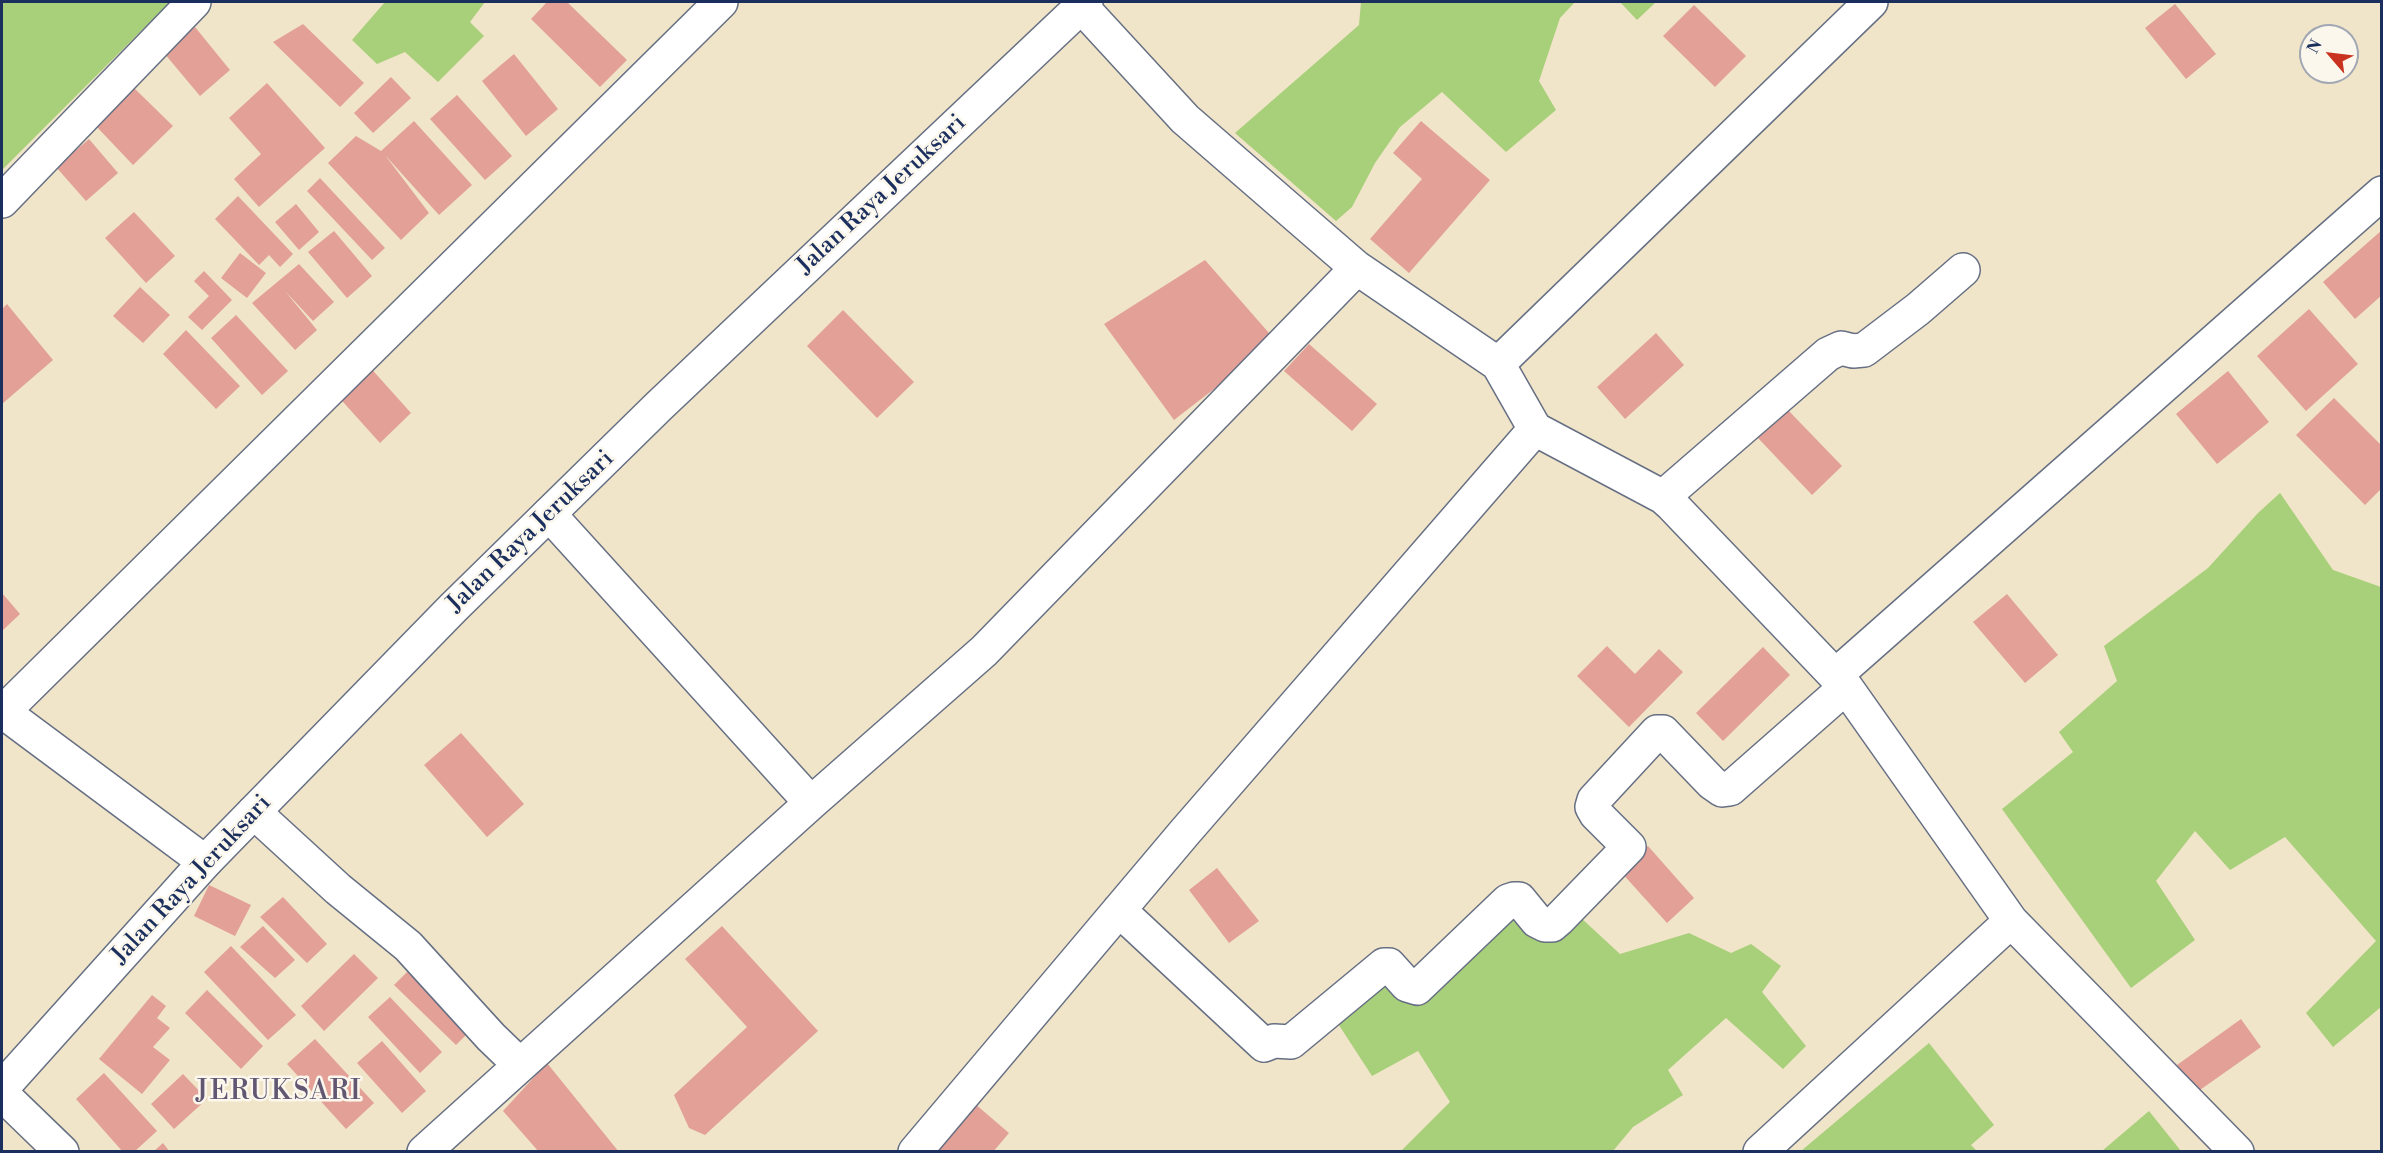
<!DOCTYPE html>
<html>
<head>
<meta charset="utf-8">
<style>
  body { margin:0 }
  #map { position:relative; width:2383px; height:1153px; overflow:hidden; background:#f0e5c8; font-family:"Libre Bodoni",serif }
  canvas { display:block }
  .frame { position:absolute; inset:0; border:3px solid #1b2f5e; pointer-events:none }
  .north { position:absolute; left:2299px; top:24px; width:60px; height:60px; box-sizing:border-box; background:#fbf7ec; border:2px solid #a1a7b3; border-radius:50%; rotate:298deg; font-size:16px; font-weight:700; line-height:24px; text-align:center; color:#1b2f5e }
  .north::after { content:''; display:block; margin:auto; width:21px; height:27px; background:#c8321e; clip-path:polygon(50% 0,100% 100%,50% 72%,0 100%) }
</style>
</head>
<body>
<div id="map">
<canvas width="2383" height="1153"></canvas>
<div class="frame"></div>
<div class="north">N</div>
</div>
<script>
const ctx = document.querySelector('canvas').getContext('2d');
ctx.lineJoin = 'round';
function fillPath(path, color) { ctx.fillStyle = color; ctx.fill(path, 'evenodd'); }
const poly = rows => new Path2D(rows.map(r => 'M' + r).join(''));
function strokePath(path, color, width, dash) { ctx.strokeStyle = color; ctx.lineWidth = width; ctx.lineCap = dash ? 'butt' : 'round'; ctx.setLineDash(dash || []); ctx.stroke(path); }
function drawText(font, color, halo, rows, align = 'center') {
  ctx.font = font + ' "Libre Bodoni",serif'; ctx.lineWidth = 5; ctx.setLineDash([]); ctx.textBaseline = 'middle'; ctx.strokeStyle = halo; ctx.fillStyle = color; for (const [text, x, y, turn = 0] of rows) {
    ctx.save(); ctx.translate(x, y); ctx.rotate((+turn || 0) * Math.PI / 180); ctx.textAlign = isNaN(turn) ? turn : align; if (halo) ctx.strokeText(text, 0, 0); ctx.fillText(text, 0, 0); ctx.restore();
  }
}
fillPath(poly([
  [2,2,170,2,2,170],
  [385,2,485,2,470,22,484,36,438,82,405,52,377,64,352,40],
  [1361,2,1575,2,1560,18,1539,81,1556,110,1506,152,1442,92,1400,127,1375,163,1352,207,1336,221,1235,133,1359,25],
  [1620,2,1656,2,1637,20],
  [2280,493,2333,570,2381,587,2381,1007,2333,1047,2306,1013,2376,941,2285,837,2230,870,2195,831,2156,881,2195,940,2131,988,2002,809,2073,752,2059,732,2117,681,2104,646,2208,568,2258,513],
  [1512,917,1580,917,1620,954,1689,933,1731,953,1751,944,1781,966,1762,992,1806,1046,1783,1069,1726,1018,1668,1070,1683,1095,1633,1127,1613,1151,1401,1151,1450,1102,1418,1051,1372,1076,1335,1019,1388,976,1416,998],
  [1929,1043,1994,1125,1971,1145,1977,1151,1801,1151],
  [2149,1111,2181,1151,2102,1151]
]), '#a8cf7a');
fillPath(poly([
  [547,2,567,2,627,60,600,87,531,19],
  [2175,4,2216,54,2186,79,2145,28],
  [1694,5,1746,56,1715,87,1663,36],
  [303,24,364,83,340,107,273,42],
  [195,27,230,70,200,96,164,53],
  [514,54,558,109,526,136,482,81],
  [391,77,411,98,373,133,354,113],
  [267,83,325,148,259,207,234,179,261,154,229,118],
  [133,87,173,126,133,165,95,125],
  [457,95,512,156,485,180,430,119],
  [414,121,472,185,439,215,385,155,429,213,401,240,328,163,356,136,381,151],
  [1421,121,1490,180,1409,273,1370,239,1422,179,1393,153],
  [89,139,118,173,86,201,56,167],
  [320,178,385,248,372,260,307,191],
  [238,196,293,254,280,267,269,255,259,265,215,219],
  [296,204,319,232,299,250,275,222],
  [134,212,175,256,146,283,105,238],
  [2382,230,2382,295,2355,319,2323,282],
  [334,231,372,276,347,298,308,252],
  [240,253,266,273,247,298,221,278],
  [1205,260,1276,341,1174,420,1104,324],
  [299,264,334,302,313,321,285,291,317,330,295,350,252,303],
  [204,271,232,300,202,330,188,317,209,296,194,281],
  [140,287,170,315,143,343,113,316],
  [7,304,53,360,2,404,2,309],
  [2309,309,2358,364,2306,411,2257,356],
  [843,310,914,382,877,418,807,346],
  [236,315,288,371,262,395,211,338],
  [186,330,240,386,216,409,163,354],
  [1656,333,1684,365,1625,419,1597,387],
  [1309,344,1377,404,1352,431,1284,371],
  [367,364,411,413,380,443,335,393],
  [2228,371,2269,422,2217,464,2176,414],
  [2334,398,2382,446,2382,488,2365,505,2296,435],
  [1787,409,1842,466,1812,495,1758,438],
  [2,593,20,614,2,631],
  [2007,594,2058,655,2025,683,1973,622],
  [1607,646,1635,674,1659,649,1683,672,1629,727,1577,676],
  [1763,647,1790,675,1723,741,1696,713],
  [461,733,524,804,487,837,424,765],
  [1648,846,1694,898,1667,923,1620,871],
  [1217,868,1259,921,1229,943,1189,890],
  [209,885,251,905,235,936,194,916],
  [283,897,327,944,307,963,260,917],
  [263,926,295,960,275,978,240,947],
  [722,926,818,1031,705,1135,689,1128,674,1095,747,1027,685,959],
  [231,946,296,1015,268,1040,204,972],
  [354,954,378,978,324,1031,301,1006],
  [412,967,474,1027,456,1045,394,985],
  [207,990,263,1046,241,1069,185,1013],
  [152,995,166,1006,157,1018,170,1028,153,1047,170,1060,142,1094,99,1059],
  [390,997,442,1052,420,1073,368,1017],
  [2241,1019,2261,1047,2197,1092,2177,1065],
  [315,1039,374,1103,346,1129,287,1064],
  [382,1041,426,1091,402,1113,357,1063],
  [547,1063,619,1152,539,1152,503,1111],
  [104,1073,157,1131,134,1152,123,1152,76,1099],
  [183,1074,207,1099,174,1129,151,1104],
  [974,1103,1009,1133,993,1152,933,1152],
  [163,1143,170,1152,153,1152]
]), '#e2a097');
const minor = poly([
  [1081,6,1185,119,1298,217,1357,268,1498,364,1535,429,1663,497,1672,505,1846,687,2011,921,2237,1152],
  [2,201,194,2],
  [1498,364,1871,2],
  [1663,497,1828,354,1841,348,1853,351,1864,350,1918,309,1963,270],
  [549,514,811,803],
  [1836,675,2382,193],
  [2,711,205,862],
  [2,713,721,2],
  [254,812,338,889,408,946,491,1037,520,1065],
  [1119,910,1264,1045,1274,1041,1291,1042,1384,965,1389,965,1407,985,1417,988,1508,901,1514,899,1519,899,1537,921,1545,925,1552,925,1559,919,1629,847,1596,814,1592,807,1594,800,1657,732,1663,732,1712,783,1722,790,1730,789,1846,687],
  [2,1094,62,1152],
  [424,1152,811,803,984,651,1357,268],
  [915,1152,1185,832,1535,429],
  [1760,1152,2011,921]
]);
const tertiary = poly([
  [2,1088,205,862,453,608,659,406,1086,2]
]);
strokePath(minor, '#666f83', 36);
strokePath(tertiary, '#666f83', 36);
strokePath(minor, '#fff', 33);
strokePath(tertiary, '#fff', 33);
drawText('24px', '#1b2f5e', '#fbf7ec', [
  ["Jalan Raya Jeruksari",882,195,-43],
  ["Jalan Raya Jeruksari",531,532,-44],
  ["Jalan Raya Jeruksari",192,880,-47]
]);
ctx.letterSpacing = '1.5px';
drawText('27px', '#615772', '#fbf7ec', [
  ["JERUKSARI",279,1093]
]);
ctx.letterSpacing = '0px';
</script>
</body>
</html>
